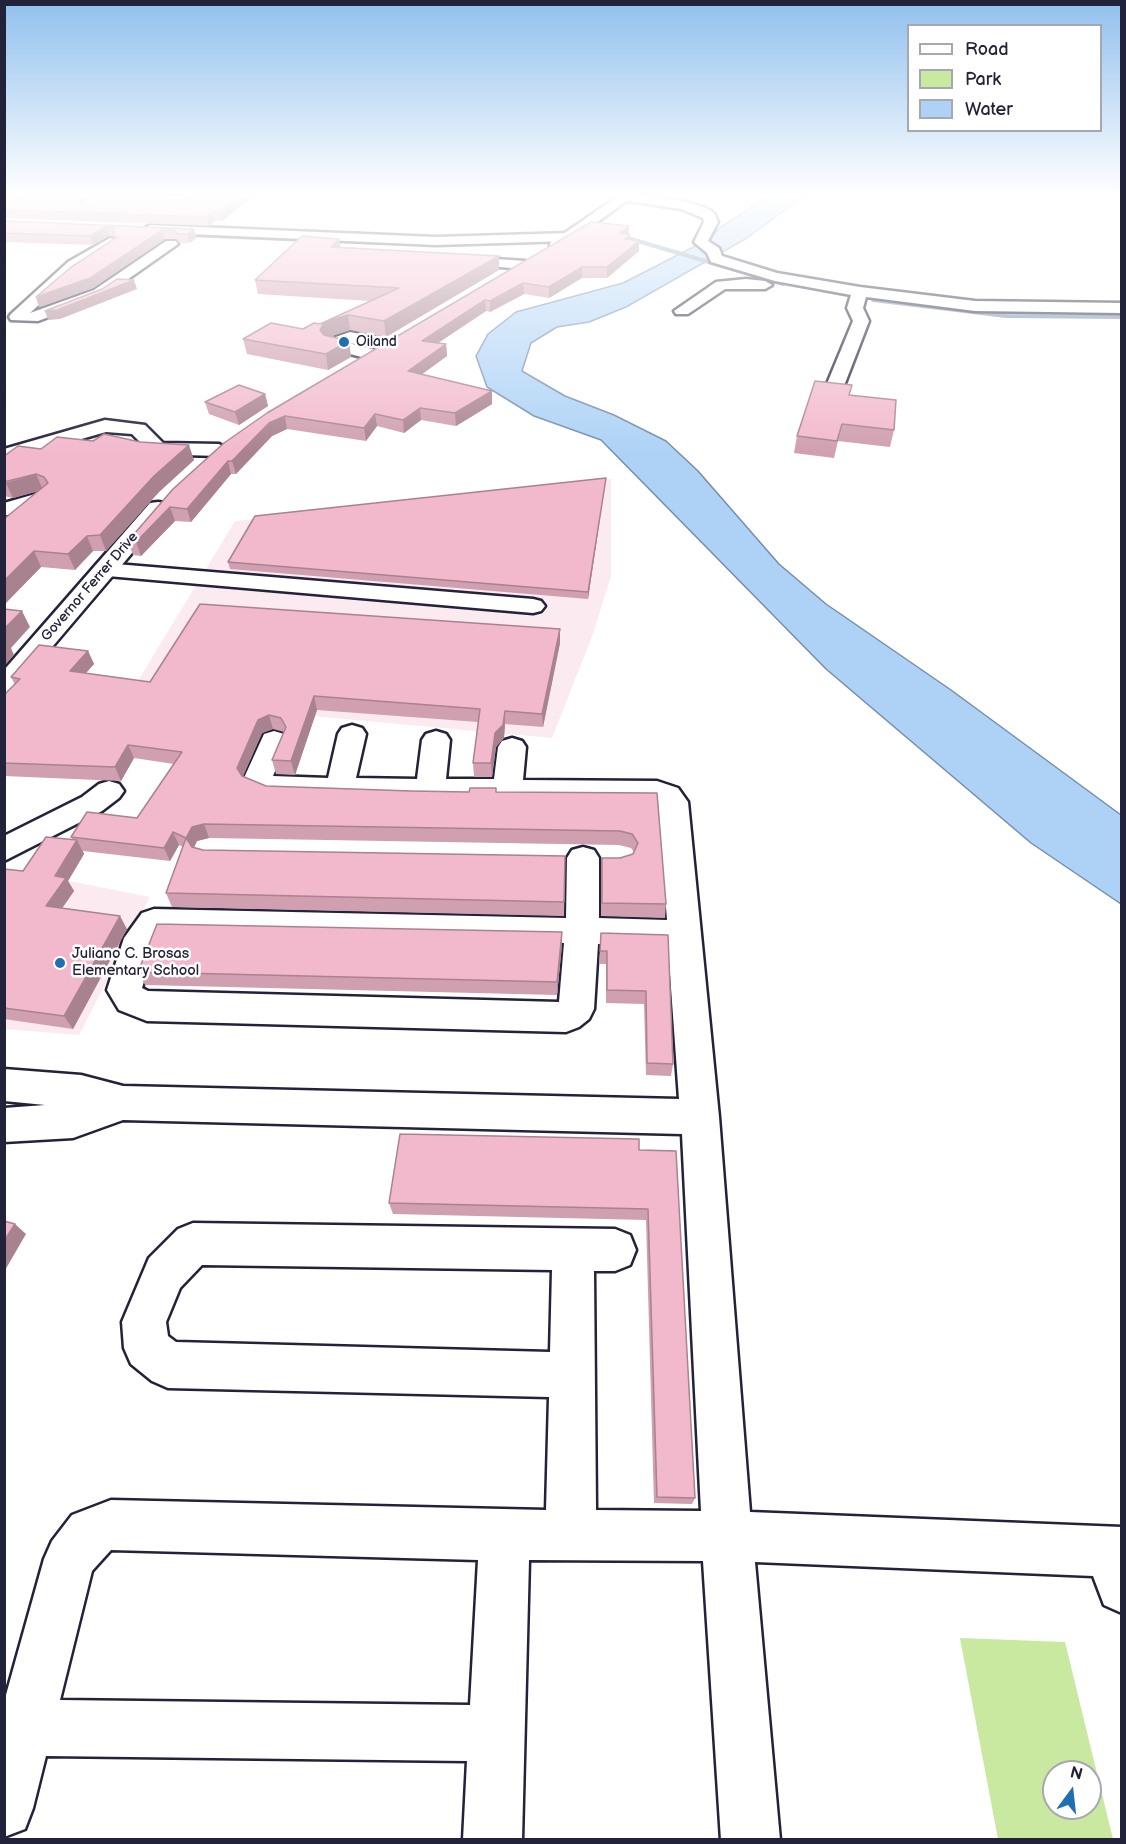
<!DOCTYPE html>
<html>
<head>
<meta charset="utf-8">
<style>
  body { margin:0 }
  #map { position:relative; width:1126px; height:1844px; overflow:hidden; background:#fff; font-family:"Balsamiq Sans",sans-serif }
  canvas { display:block }
  .frame { position:absolute; inset:0; border:6px solid #22223b; pointer-events:none }
  .legend { position:absolute; left:907px; top:24px; width:195px; height:108px; box-sizing:border-box; background:#fff; border:2px solid #a7a7b1; margin:0; padding:8px 10px; list-style:none; font-size:18px; color:#22223b }
  .legend li { display:flex; align-items:center; gap:12px; height:30px }
  .legend b { width:30px; border:2px solid #a7a7b1 }
  .north { position:absolute; left:1042px; top:1760px; width:60px; height:60px; box-sizing:border-box; background:#fff; border:2px solid #a7a7b1; border-radius:50%; rotate:15deg; font-size:16px; font-weight:700; line-height:24px; text-align:center; color:#22223b }
  .north::after { content:''; display:block; margin:auto; width:21px; height:27px; background:#1f6fb2; clip-path:polygon(50% 0,100% 100%,50% 72%,0 100%) }
</style>
</head>
<body>
<div id="map">
<canvas width="1126" height="1844"></canvas>
<div class="frame"></div>
<ul class="legend">
<li><b style="height:8px;background:#fff"></b>Road</li>
<li><b style="height:16px;background:#c9e8a0"></b>Park</li>
<li><b style="height:16px;background:#add2f6"></b>Water</li>
</ul>
<div class="north">N</div>
</div>
<script>
const ctx = document.querySelector('canvas').getContext('2d');
ctx.lineJoin = 'round';
function fillPath(path, color) { ctx.fillStyle = color; ctx.fill(path, 'evenodd'); }
const poly = rows => new Path2D(rows.map(r => 'M' + r).join(''));
function strokePath(path, color, width, dash) { ctx.strokeStyle = color; ctx.lineWidth = width; ctx.lineCap = dash ? 'butt' : 'round'; ctx.setLineDash(dash || []); ctx.stroke(path); }
function drawText(font, color, halo, rows, align = 'center') {
  ctx.font = font + ' "Balsamiq Sans",sans-serif'; ctx.lineWidth = 5; ctx.setLineDash([]); ctx.textBaseline = 'middle'; ctx.strokeStyle = halo; ctx.fillStyle = color; for (const [text, x, y, turn = 0] of rows) {
    ctx.save(); ctx.translate(x, y); ctx.rotate((+turn || 0) * Math.PI / 180); ctx.textAlign = isNaN(turn) ? turn : align; if (halo) ctx.strokeText(text, 0, 0); ctx.fillText(text, 0, 0); ctx.restore();
  }
}
fillPath(poly([
  [611,479,611,576,593,634,552,738,127,699,235,521],
  [4,868,150,897,79,1035,5,1029]
]), '#fbeaf0');
fillPath(poly([
  [960,1638,1065,1642,1113,1839,998,1839],
  [1054,1772,1090,1772,1090,1808,1054,1808]
]), '#c9e8a0');
const water = poly([
  [770,195,805,195,747,238,626,307,589,322,557,327,531,343,522,371,565,396,614,415,666,441,698,471,779,564,826,604,951,690,1121,815,1121,904,1031,843,826,669,601,440,534,416,487,387,476,356,488,334,516,312,623,283,707,240,721,227,770,195]
]);
fillPath(water, '#add2f6');
strokePath(water, '#758cab', 1.5);
strokePath(poly([
  [184,235,309,240],
  [631,239,783,284],
  [331,241,411,244],
  [433,245,513,242],
  [873,300,1006,316,1122,317]
]), '#758cab', 4);
const minor = poly([
  [622,195,683,201,706,208,714,213,718,222,708,241,719,248,722,256,777,273,860,287,975,301,1122,303,1122,313,975,311,866,297,863,308,869,321,842,391,833,396,824,391,853,321,847,308,851,295,775,281,711,262,707,253,694,242,704,222,703,218,681,209,623,200,622,195],
  [150,225,436,237,569,233,576,237,569,241,436,245,145,232,143,229,150,225],
  [110,238,115,239,115,245,78,268,30,313,94,290,166,241,176,241,178,244,104,296,38,321,11,320,9,317,11,314,68,262,110,238],
  [454,256,525,261,532,265,525,269,449,263,449,257,454,256],
  [746,279,765,281,772,285,765,289,725,289,688,314,676,314,674,311,716,282,746,279],
  [350,332,396,341,398,345,390,350,349,343,379,351,381,355,373,360,327,348,325,344,327,340,350,332],
  [105,420,145,425,163,443,219,444,229,450,219,456,146,454,139,452,136,448,141,443,132,434,106,432,4,461,4,449,105,420],
  [42,492,49,494,52,498,49,502,4,516,4,503,42,492],
  [104,563,533,599,541,601,545,606,541,611,533,613,96,575,92,570,96,565,104,563],
  [352,725,362,728,366,734,356,778,417,779,422,740,426,734,436,731,446,734,450,740,446,779,494,779,498,747,502,741,512,738,522,741,526,747,523,780,657,781,678,788,688,802,719,1117,750,1512,1122,1527,1122,1613,1104,1605,1093,1576,755,1562,780,1840,721,1840,703,1561,529,1560,522,1840,463,1840,467,1761,46,1756,33,1808,25,1829,4,1837,4,1702,44,1559,52,1541,72,1515,111,1500,546,1510,549,1397,168,1388,152,1381,131,1364,124,1348,122,1322,149,1258,178,1229,193,1223,615,1229,630,1235,636,1250,630,1265,615,1271,594,1271,596,1510,701,1511,682,1134,123,1120,73,1138,4,1142,4,1108,45,1105,4,1101,4,1069,81,1075,123,1086,679,1099,668,946,598,944,594,1009,589,1019,579,1027,566,1032,147,1021,119,1010,107,990,124,938,142,913,154,909,566,918,567,858,572,850,583,847,594,850,599,858,599,918,667,920,658,803,654,801,270,797,247,787,243,780,264,734,274,731,284,734,288,740,273,776,328,778,338,734,342,728,352,725],
  [163,935,564,943,559,1002,148,991,142,988,156,943,163,935],
  [202,1265,552,1270,550,1352,176,1342,168,1336,166,1322,180,1288,202,1265],
  [111,1550,478,1560,470,1705,60,1700,92,1571,111,1550],
  [109,781,119,784,124,791,119,798,102,811,4,861,4,836,82,797,99,784,109,781]
]);
const major = poly([
  [620,195,635,195,560,249,550,249,550,243,620,195],
  [158,502,166,503,169,508,166,513,13,693,4,695,4,670,150,503,158,502]
]);
strokePath(minor, '#22223b', 5);
strokePath(major, '#22223b', 5);
fillPath(minor, '#fff');
fillPath(major, '#fff');
fillPath(poly([
  [4,195,22,201,22,202,28,202,38,195,96,195,83,203,83,204,91,204,130,197,200,200,204,198,169,195,255,195,222,221,214,221,209,226,4,218],
  [4,221,194,229,196,238,190,243,180,243,176,239,165,239,93,288,39,307,36,297,114,239,114,237,109,236,93,245,4,242],
  [591,222,629,235,630,239,639,241,639,251,607,278,582,278,549,298,524,294,490,312,486,311,438,343,446,344,447,356,422,374,492,391,492,404,456,426,421,420,404,433,377,426,366,441,287,429,272,436,236,474,231,474,191,522,175,521,141,556,133,555,128,541,224,443],
  [341,247,499,256,499,270,386,337,350,330,331,336,349,341,351,357,328,370,247,354,243,339,303,329,320,324,370,301,258,294,255,280],
  [265,394,268,406,239,425,209,414,205,402],
  [850,395,894,430,890,447,838,441,834,458,794,453,797,436],
  [41,449,194,460,159,492,106,551,93,551,75,570,41,567,4,605,4,519,38,491,13,498,4,496,4,456],
  [605,484,588,599,230,569,228,562],
  [560,643,543,727,505,724,504,738,496,747,492,777,474,777,473,763,478,722,317,710,295,775,276,774,272,760,284,732,273,729,262,733,243,776,266,786,411,791,469,792,496,788,496,792,657,793,666,904,665,918,601,916,602,858,620,858,633,854,634,852,631,848,619,845,209,838,197,841,194,848,203,850,565,856,564,916,172,907,166,893,183,847,179,845,170,861,83,851,84,854,68,881,74,891,62,908,127,929,73,1029,4,1019,4,869,23,871,73,840,71,837,137,818,174,764,134,758,121,781,4,776,4,695,15,685,11,677,88,651,94,664,86,673,150,682],
  [562,932,562,945,557,995,145,985,138,972],
  [601,933,668,935,673,1064,671,1076,646,1075,644,1004,606,1003,606,964,599,964],
  [639,1150,695,1498,692,1504,654,1503,646,1220,393,1214,389,1203]
]), '#d09fb0');
fillPath(poly([
  [19,195,31,195,22,201,21,211,18,202],
  [80,195,96,195,83,203,82,213,80,204],
  [242,195,255,195,222,221,220,212],
  [212,212,214,221,209,226,207,217],
  [629,226,629,236,630,235,630,246,619,233],
  [106,227,109,236,93,245,90,236],
  [194,229,196,238,190,243,187,234],
  [162,230,165,239,93,288,39,307,36,297],
  [339,239,342,252,331,247],
  [639,241,639,251,607,278,607,267],
  [499,256,499,270,386,337,384,321],
  [582,267,582,278,549,298,549,287],
  [134,280,137,289,60,319,48,320,45,311],
  [523,283,524,294,490,312,490,301],
  [485,300,486,311,423,353,422,341],
  [348,315,350,330,326,338,320,330,324,322],
  [349,341,351,357,328,370,326,354],
  [446,344,447,356,410,383,408,371],
  [492,391,492,404,456,426,455,413],
  [265,394,268,406,239,425,235,412],
  [420,408,421,420,404,433,403,420],
  [375,414,377,426,366,441,364,428],
  [285,416,287,429,272,436,236,474,232,461,269,423],
  [189,445,194,460,159,492,106,551,100,535,154,476],
  [228,461,231,474,191,522,187,509],
  [36,474,43,490,13,498,6,483],
  [606,478,605,484,588,599,588,592],
  [170,507,175,521,141,556,136,542],
  [87,536,93,551,75,570,68,554],
  [34,551,41,567,4,605,4,581],
  [22,611,30,627,11,648,14,655,4,666,4,629],
  [560,629,560,643,543,727,542,714],
  [88,651,94,664,76,684,70,671],
  [314,696,317,710,295,775,291,761],
  [505,711,505,724,504,738,496,747,492,777,491,763,495,733],
  [269,715,273,729,262,733,241,781,237,768,258,720],
  [128,745,134,758,121,781,115,767],
  [204,824,209,838,197,841,192,851,186,838,192,827],
  [173,832,179,845,170,861,164,848],
  [77,840,84,854,68,881,74,891,54,920,46,906,55,876],
  [120,916,127,929,73,1029,64,1016],
  [562,932,562,945,557,995,557,982],
  [15,1224,26,1234,4,1272,4,1241]
]), '#a98290');
const building = poly([
  [4,195,19,195,18,202,28,202,38,195,80,195,80,204,91,204,104,195,127,195,127,197,200,200,207,195,242,195,220,212,212,212,207,217,4,210,4,195],
  [4,221,194,229,187,234,178,234,174,230,162,230,90,278,36,297,70,268,117,237,114,237,114,228,106,227,90,236,4,233,4,221],
  [591,222,629,226,619,233,630,235,625,239,639,241,607,267,582,267,549,287,523,283,490,301,485,300,422,341,446,344,408,371,492,391,455,413,420,408,403,420,375,414,364,428,285,416,269,423,232,461,228,461,187,509,170,507,136,542,128,541,173,489,224,443,267,413,591,222],
  [302,236,339,239,331,247,499,256,384,321,348,315,324,322,320,330,324,335,349,341,326,354,243,339,271,323,303,329,314,323,320,324,399,288,255,280,302,236],
  [117,279,134,280,57,310,45,311,102,289,117,279],
  [815,381,852,385,849,395,896,400,894,430,842,424,837,441,797,436,815,381],
  [239,385,265,394,235,412,205,402,239,385],
  [104,434,140,442,189,445,154,476,100,535,87,536,68,554,34,551,4,581,4,519,48,483,44,477,36,474,4,482,4,456,18,446,41,449,57,437,93,441,104,434],
  [606,478,588,592,228,562,255,516,606,478],
  [200,604,560,629,542,714,505,711,503,725,495,733,491,763,473,763,480,709,314,696,291,761,272,760,286,727,281,718,269,715,258,720,237,768,242,776,266,786,411,791,469,792,470,788,496,788,496,792,657,793,666,904,602,903,602,858,620,858,633,854,638,843,632,834,620,831,204,824,192,827,186,838,173,832,164,848,71,837,87,812,137,818,182,752,128,745,115,767,4,763,4,695,20,679,11,677,39,645,88,651,70,671,150,682,200,604],
  [4,609,22,611,4,629,4,609],
  [46,837,77,840,55,876,66,878,46,906,120,916,64,1016,4,1008,4,869,23,871,46,837],
  [186,838,192,847,203,850,565,856,564,902,166,893,186,838],
  [157,924,562,932,557,982,138,972,157,924],
  [601,933,668,935,673,1064,647,1063,646,991,607,990,607,951,600,951,601,933],
  [400,1134,639,1139,639,1150,676,1151,695,1498,657,1497,648,1209,389,1203,400,1134],
  [4,1221,15,1224,4,1241,4,1221]
]);
fillPath(building, '#f2b9cd');
strokePath(building, '#a98290', 1.5);
const sky = ctx.createLinearGradient(0, 0, 0, 454);
sky.addColorStop(0, '#90c0ee');
sky.addColorStop(0.43, '#fff');
sky.addColorStop(1, '#ffffff00');
ctx.fillStyle = sky;
ctx.fillRect(0, 0, 1126, 454);
for (const [x, y, r, color] of [
  [344,342,6,"#1f6fb2"],
  [60,963,6,"#1f6fb2"]
]) { const dot = new Path2D(); dot.arc(x, y, r, 0, 2 * Math.PI); ctx.fillStyle = color; ctx.fill(dot); strokePath(dot, '#fff', 2); }
drawText('14px', '#22223b', '#fff', [
  ["Oiland",356,342]
], 'left');
drawText('14px', '#22223b', '#fff', [
  ["Governor Ferrer Drive",90,587,-49]
]);
drawText('15px', '#22223b', '#fff', [
  ["Juliano C. Brosas",72,954],
  ["Elementary School",72,971]
], 'left');
</script>
</body>
</html>
